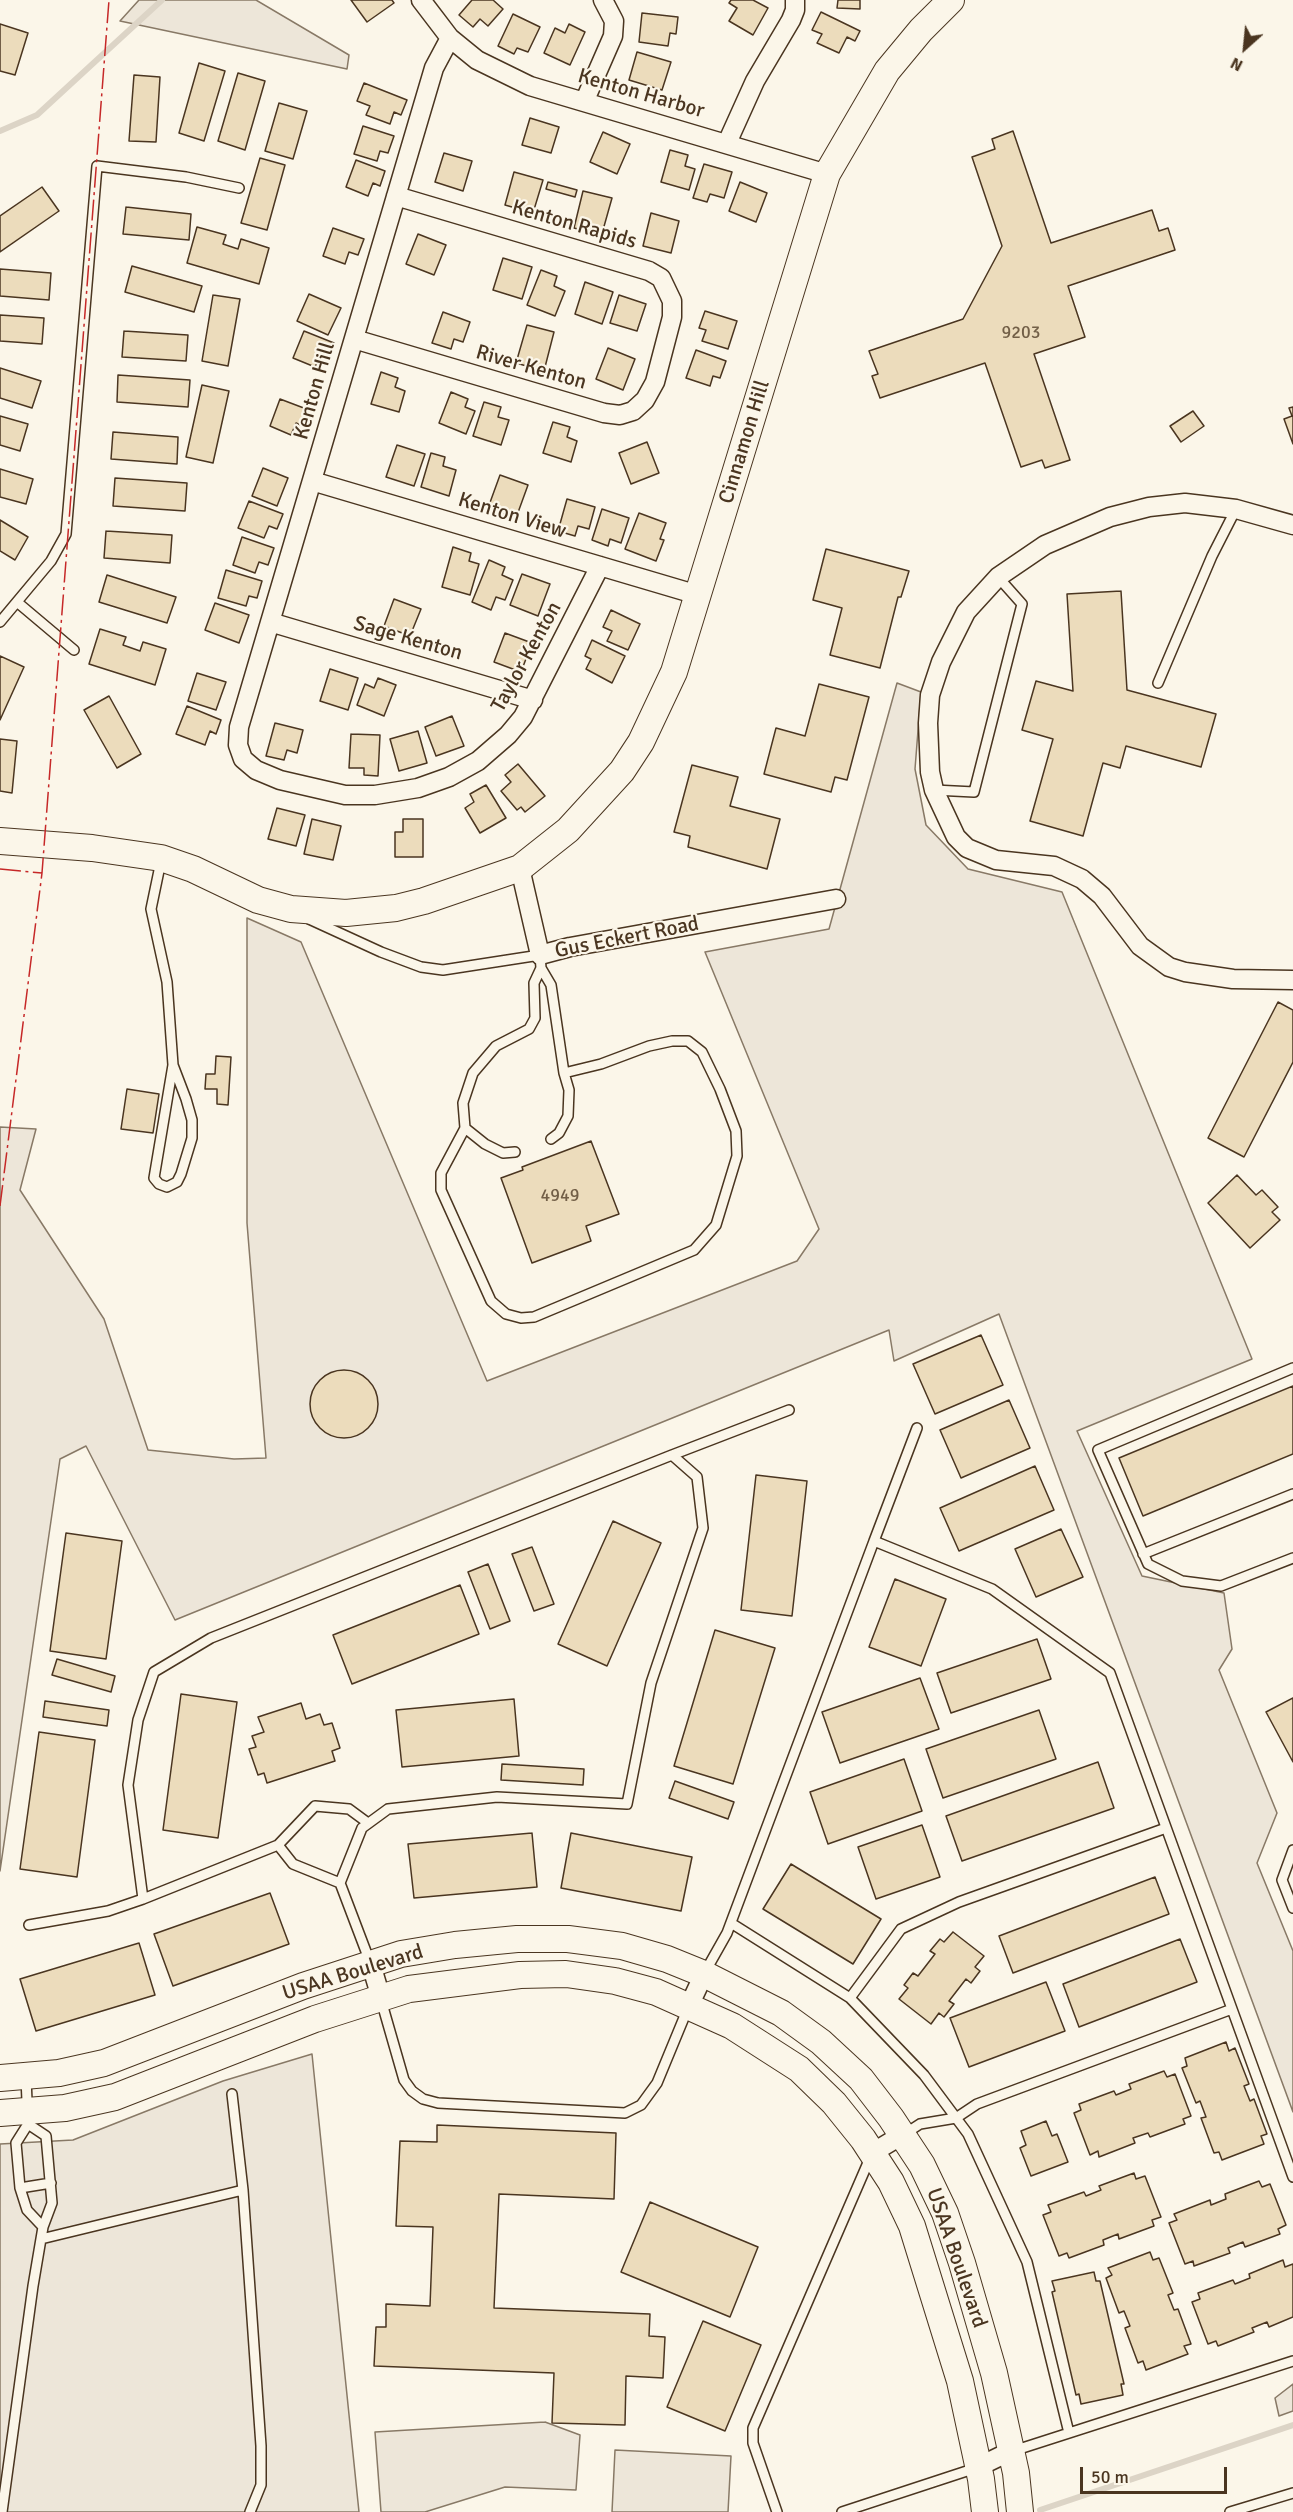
<!DOCTYPE html>
<html>
<head>
<meta charset="utf-8">
<style>
  body { margin:0 }
  #map { position:relative; width:1293px; height:2512px; overflow:hidden; background:#fbf6e9; font-family:Signika,sans-serif }
  canvas { display:block }
  .north { position:absolute; left:1215px; top:18px; width:60px; height:60px; -webkit-text-stroke:4px #fbf6e9; paint-order:stroke; rotate:207deg; font-size:16px; font-weight:700; line-height:24px; text-align:center; color:#4a3520 }
  .north::after { content:''; display:block; margin:auto; width:21px; height:27px; background:#4a3520; clip-path:polygon(50% 0,100% 100%,50% 72%,0 100%) }
  .scale { position:absolute; left:1080px; top:2467px; width:147px; height:27px; box-sizing:border-box; border:3px solid #4a3520; border-top:0; padding-left:8px; font-size:18px; line-height:21px; white-space:nowrap; color:#4a3520; -webkit-text-stroke:4px #fbf6e9; paint-order:stroke }
</style>
</head>
<body>
<div id="map">
<canvas width="1293" height="2512"></canvas>
<div class="north">N</div>
<div class="scale">50 m</div>
</div>
<script>
const ctx = document.querySelector('canvas').getContext('2d');
ctx.lineJoin = 'round';
function fillPath(path, color) { ctx.fillStyle = color; ctx.fill(path, 'evenodd'); }
const poly = rows => new Path2D(rows.map(r => 'M' + r).join(''));
function strokePath(path, color, width, dash) { ctx.strokeStyle = color; ctx.lineWidth = width; ctx.lineCap = dash ? 'butt' : 'round'; ctx.setLineDash(dash || []); ctx.stroke(path); }
function drawText(font, color, halo, rows, align = 'center') {
  ctx.font = font + ' Signika,sans-serif'; ctx.lineWidth = 4.5; ctx.setLineDash([]); ctx.textBaseline = 'middle'; ctx.strokeStyle = halo; ctx.fillStyle = color; for (const [text, x, y, turn = 0] of rows) {
    ctx.save(); ctx.translate(x, y); ctx.rotate((+turn || 0) * Math.PI / 180); ctx.textAlign = isNaN(turn) ? turn : align; if (halo) ctx.strokeText(text, 0, 0); ctx.fillText(text, 0, 0); ctx.restore();
  }
}
const green = poly([
  [139,0,256,0,349,55,347,69,120,21,139,0],
  [897,683,921,692,915,769,926,825,968,869,1062,892,1252,1359,1077,1431,1142,1576,1224,1593,1232,1649,1219,1670,1277,1813,1257,1863,1293,1951,1293,2112,999,1314,894,1361,889,1330,175,1620,86,1446,60,1459,0,1871,0,1127,36,1129,20,1190,104,1319,148,1450,234,1459,266,1458,247,1223,247,918,301,942,487,1381,797,1261,819,1229,705,952,829,929,897,683],
  [312,2054,359,2512,0,2512,0,2144,73,2140,223,2081,312,2054],
  [1293,2384,1293,2411,1279,2416,1275,2398,1293,2384],
  [545,2422,580,2435,576,2490,505,2487,425,2512,381,2512,375,2432,545,2422],
  [615,2450,731,2456,728,2512,612,2512,615,2450]
]);
fillPath(green, '#ede6d9');
strokePath(green, '#887966', 1.5);
strokePath(poly([
  [0,131,37,115,162,0],
  [1040,2510,1293,2425]
]), '#dcd4c6', 6);
const building = poly([
  [351,0,392,0,394,3,367,22,351,0],
  [472,0,493,0,503,9,488,26,480,19,473,27,459,15,472,0],
  [731,0,753,0,768,8,753,35,729,21,737,8,729,3,731,0],
  [838,0,860,0,860,9,837,8,838,0],
  [821,12,860,31,855,41,847,37,839,53,817,43,822,34,812,30,821,12],
  [642,13,678,17,676,34,670,33,668,46,639,42,642,13],
  [513,14,540,27,528,52,517,48,514,54,498,46,513,14],
  [0,24,28,33,15,75,0,71,0,24],
  [569,24,585,32,570,65,544,53,555,28,565,33,569,24],
  [637,52,671,62,662,90,629,80,637,52],
  [199,63,225,71,204,141,179,133,199,63],
  [238,73,265,81,245,150,218,141,238,73],
  [134,75,160,77,156,142,129,141,134,75],
  [364,83,407,100,401,115,394,112,390,124,366,115,370,106,357,101,364,83],
  [279,103,307,111,293,159,265,151,279,103],
  [530,118,559,127,551,153,522,145,530,118],
  [363,126,394,136,388,153,380,151,377,161,354,154,363,126],
  [1013,131,1051,243,1152,210,1159,231,1168,228,1175,250,1068,286,1085,337,1034,354,1070,460,1045,468,1042,460,1021,467,985,363,880,398,872,376,878,374,869,351,963,319,1002,246,972,157,995,149,992,139,1013,131],
  [603,132,630,144,617,174,590,162,603,132],
  [670,150,688,155,685,166,695,169,689,190,661,182,670,150],
  [444,153,472,161,463,191,435,182,444,153],
  [260,158,285,165,267,230,241,223,260,158],
  [356,160,385,171,380,186,373,183,368,196,346,187,356,160],
  [704,164,732,172,724,198,710,194,707,202,693,198,704,164],
  [514,172,543,180,533,213,505,205,514,172],
  [548,182,577,190,575,197,546,189,548,182],
  [740,182,767,193,756,222,729,211,740,182],
  [42,187,59,211,0,252,0,216,42,187],
  [583,191,612,198,603,230,591,227,589,232,574,228,583,191],
  [126,207,191,214,189,240,123,234,126,207],
  [651,213,679,221,671,253,643,246,651,213],
  [197,227,226,235,223,244,238,249,241,239,269,248,259,284,187,263,197,227],
  [333,228,364,239,358,255,349,252,345,264,323,256,333,228],
  [418,234,446,245,434,275,406,264,418,234],
  [503,258,532,267,522,299,493,290,503,258],
  [132,266,202,286,194,312,125,292,132,266],
  [0,269,51,273,49,300,0,296,0,269],
  [541,270,557,276,554,286,565,291,555,316,527,305,541,270],
  [585,282,613,292,602,324,575,314,585,282],
  [309,294,341,308,328,335,297,321,309,294],
  [213,295,240,299,228,366,202,361,213,295],
  [619,295,646,304,637,331,610,323,619,295],
  [705,311,737,321,728,349,702,341,706,330,699,328,705,311],
  [443,312,470,322,463,342,454,339,451,349,432,343,443,312],
  [0,315,44,318,42,344,0,341,0,315],
  [527,325,554,332,544,371,516,363,527,325],
  [124,331,188,335,186,361,122,357,124,331],
  [304,331,334,343,327,359,320,356,315,367,293,358,304,331],
  [608,348,635,359,623,390,596,379,608,348],
  [696,350,726,361,720,378,713,376,710,386,686,378,696,350],
  [0,368,41,381,32,408,0,398,0,368],
  [381,372,398,378,395,387,405,391,399,412,371,404,381,372],
  [118,375,190,380,188,407,117,402,118,375],
  [202,385,229,391,213,463,186,457,202,385],
  [451,392,468,399,465,407,475,411,466,434,439,423,451,392],
  [280,399,309,410,303,426,296,423,291,435,270,426,280,399],
  [484,402,501,407,498,417,509,420,501,445,473,436,484,402],
  [1293,407,1293,444,1284,419,1292,416,1289,408,1293,407],
  [1193,411,1204,426,1181,442,1170,426,1193,411],
  [0,416,28,424,20,451,0,445,0,416],
  [553,422,570,427,567,437,577,441,571,462,543,453,553,422],
  [113,432,178,437,177,464,111,459,113,432],
  [647,442,659,473,631,484,619,453,647,442],
  [397,445,425,454,414,486,386,477,397,445],
  [431,453,445,457,443,466,456,470,449,496,421,487,431,453],
  [263,468,288,478,277,506,252,496,263,468],
  [0,469,33,479,26,504,0,497,0,469],
  [500,475,528,485,516,518,488,508,500,475],
  [115,478,187,483,185,511,113,506,115,478],
  [567,499,595,507,589,529,578,526,575,536,558,531,567,499],
  [249,501,283,514,277,529,269,526,264,538,238,528,249,501],
  [602,509,629,518,621,543,610,539,608,546,592,540,602,509],
  [639,513,666,523,660,539,664,540,656,561,625,549,639,513],
  [0,520,28,537,15,560,0,551,0,520],
  [106,531,172,535,170,563,104,558,106,531],
  [242,537,274,548,268,565,259,562,255,573,233,565,242,537],
  [453,547,471,553,469,561,479,564,470,595,442,587,453,547],
  [826,549,909,571,901,597,898,597,880,668,830,655,842,608,813,600,826,549],
  [489,560,505,567,502,575,513,580,505,600,496,597,491,610,472,602,489,560],
  [226,570,262,581,257,598,249,596,246,606,218,598,226,570],
  [522,574,550,584,538,616,510,605,522,574],
  [107,575,176,597,167,623,99,602,107,575],
  [1121,591,1127,690,1216,714,1201,767,1126,746,1120,768,1103,763,1083,836,1030,821,1053,739,1022,730,1036,681,1073,691,1067,594,1121,591],
  [394,599,421,609,410,636,384,626,394,599],
  [215,603,249,615,239,643,205,630,215,603],
  [611,610,640,624,628,650,607,641,612,631,603,627,611,610],
  [100,629,126,637,123,645,140,651,143,642,166,649,155,685,89,664,100,629],
  [505,633,532,643,521,672,494,662,505,633],
  [592,640,625,656,612,683,586,669,591,659,585,656,592,640],
  [0,656,24,667,0,720,0,656],
  [330,669,358,678,348,710,320,701,330,669],
  [197,673,226,682,216,710,188,701,197,673],
  [378,678,396,685,384,716,357,705,365,684,374,688,378,678],
  [819,684,869,697,847,780,835,777,831,792,764,774,776,728,805,736,819,684],
  [109,696,141,754,117,768,84,710,109,696],
  [187,706,221,720,216,734,210,731,205,745,176,734,187,706],
  [452,716,464,746,436,756,425,727,452,716],
  [275,723,303,730,297,753,287,750,284,760,266,756,275,723],
  [418,731,427,763,399,771,390,739,418,731],
  [351,734,380,735,378,776,364,775,364,768,349,768,351,734],
  [0,739,17,741,12,793,0,791,0,739],
  [518,764,545,796,525,812,521,807,517,810,501,791,511,782,505,775,518,764],
  [692,765,738,777,730,806,780,819,767,869,688,847,690,836,674,832,692,765],
  [486,785,506,818,480,833,465,808,474,802,470,794,486,785],
  [277,808,305,815,296,846,268,839,277,808],
  [312,819,341,826,333,860,304,854,312,819],
  [403,819,423,819,423,857,395,857,395,832,403,832,403,819],
  [1278,1002,1293,1010,1293,1062,1244,1157,1208,1138,1278,1002],
  [216,1056,231,1057,228,1105,217,1104,217,1089,205,1089,206,1074,215,1074,216,1056],
  [127,1089,159,1094,153,1133,121,1129,127,1089],
  [591,1141,619,1214,586,1226,591,1241,532,1263,501,1178,523,1170,522,1167,591,1141],
  [1237,1175,1256,1195,1262,1190,1278,1207,1272,1212,1280,1220,1250,1248,1208,1203,1237,1175],
  [981,1335,1003,1385,935,1414,913,1364,981,1335],
  '310 1404a34 34 0 1 1 68 0a34 34 0 1 1-68 0Z',
  [1293,1386,1293,1454,1143,1516,1119,1458,1293,1386],
  [1009,1400,1030,1448,961,1478,940,1430,1009,1400],
  [1035,1466,1054,1510,959,1551,940,1508,1035,1466],
  [756,1475,807,1481,792,1616,741,1610,756,1475],
  [613,1521,661,1543,607,1666,558,1644,613,1521],
  [1061,1529,1083,1577,1036,1597,1015,1549,1061,1529],
  [66,1533,122,1541,106,1659,50,1651,66,1533],
  [532,1547,554,1604,534,1611,512,1554,532,1547],
  [488,1564,510,1621,490,1629,468,1572,488,1564],
  [895,1579,946,1599,921,1666,869,1647,895,1579],
  [460,1585,479,1634,352,1684,333,1635,460,1585],
  [715,1630,775,1648,733,1784,674,1766,715,1630],
  [1037,1639,1051,1679,951,1713,937,1673,1037,1639],
  [57,1659,115,1676,111,1692,52,1675,57,1659],
  [920,1678,939,1729,840,1763,822,1712,920,1678],
  [181,1694,237,1702,218,1838,163,1830,181,1694],
  [1293,1698,1293,1762,1266,1712,1293,1698],
  [514,1699,519,1756,402,1767,396,1710,514,1699],
  [45,1701,109,1710,107,1726,43,1717,45,1701],
  [301,1703,306,1719,320,1714,324,1725,332,1723,340,1748,332,1751,335,1761,267,1783,264,1773,258,1775,249,1749,256,1747,252,1736,264,1732,258,1717,301,1703],
  [1039,1710,1056,1759,943,1798,926,1749,1039,1710],
  [39,1732,95,1740,77,1877,20,1869,39,1732],
  [904,1759,922,1811,828,1844,810,1792,904,1759],
  [1098,1762,1114,1808,962,1861,946,1816,1098,1762],
  [502,1764,584,1769,583,1785,501,1780,502,1764],
  [675,1781,734,1802,728,1819,669,1798,675,1781],
  [922,1825,940,1877,876,1899,858,1847,922,1825],
  [532,1833,537,1887,414,1898,408,1844,532,1833],
  [571,1833,692,1857,681,1911,561,1888,571,1833],
  [791,1864,881,1919,853,1964,763,1909,791,1864],
  [1155,1877,1169,1914,1013,1973,999,1936,1155,1877],
  [270,1893,289,1944,173,1986,154,1934,270,1893],
  [953,1932,984,1956,975,1967,980,1971,971,1983,966,1979,949,2001,954,2004,944,2017,939,2013,931,2024,899,1999,908,1988,904,1985,913,1973,918,1976,935,1954,930,1951,940,1939,944,1942,953,1932],
  [1180,1939,1197,1982,1079,2027,1063,1984,1180,1939],
  [139,1943,155,1995,36,2031,20,1979,139,1943],
  [1046,1982,1065,2031,969,2067,950,2018,1046,1982],
  [1226,2042,1229,2051,1235,2048,1249,2084,1244,2086,1250,2101,1254,2099,1267,2134,1261,2136,1264,2144,1222,2160,1219,2152,1214,2153,1201,2118,1206,2117,1200,2101,1196,2103,1182,2068,1187,2066,1185,2058,1226,2042],
  [1164,2071,1167,2077,1175,2074,1191,2116,1183,2119,1185,2124,1150,2137,1148,2133,1133,2138,1135,2143,1099,2157,1098,2151,1090,2155,1074,2113,1081,2110,1079,2104,1114,2091,1116,2095,1131,2089,1129,2084,1164,2071],
  [1046,2121,1052,2136,1057,2134,1068,2162,1031,2176,1020,2148,1026,2145,1021,2131,1046,2121],
  [437,2125,616,2133,614,2199,499,2194,494,2308,650,2314,649,2336,665,2337,663,2378,626,2376,625,2425,552,2423,554,2373,374,2366,376,2327,386,2327,386,2304,430,2306,433,2227,396,2226,400,2141,437,2142,437,2125],
  [1134,2173,1136,2179,1145,2176,1161,2217,1152,2220,1154,2226,1119,2239,1118,2234,1103,2240,1104,2245,1069,2258,1067,2253,1059,2256,1043,2215,1051,2212,1048,2205,1084,2192,1086,2196,1101,2190,1099,2186,1134,2173],
  [1259,2181,1262,2187,1270,2184,1286,2225,1278,2229,1280,2234,1245,2247,1243,2242,1228,2248,1230,2253,1194,2266,1193,2261,1185,2264,1169,2223,1177,2220,1174,2214,1210,2200,1211,2205,1226,2199,1225,2194,1259,2181],
  [650,2202,758,2247,730,2317,621,2272,650,2202],
  [1150,2252,1153,2260,1159,2258,1173,2293,1168,2295,1174,2310,1178,2309,1191,2344,1184,2346,1188,2354,1146,2370,1143,2361,1138,2363,1125,2328,1130,2326,1124,2311,1119,2313,1106,2278,1112,2275,1108,2268,1150,2252],
  [1283,2260,1285,2267,1293,2264,1293,2317,1269,2327,1267,2322,1252,2328,1254,2332,1218,2346,1216,2341,1208,2344,1192,2302,1200,2299,1198,2293,1233,2280,1235,2284,1250,2278,1249,2274,1283,2260],
  [1094,2272,1096,2281,1100,2281,1124,2384,1121,2384,1123,2395,1081,2404,1079,2394,1076,2395,1052,2292,1055,2291,1052,2281,1094,2272],
  [703,2321,761,2345,725,2431,667,2407,703,2321]
]);
fillPath(building, '#ecdcbc');
strokePath(building, '#4a3520', 1.5);
const lane = poly([
  [17,602,74,650],
  [0,622,51,561,66,534,97,166,186,177,239,188],
  [1158,683,1212,556,1236,509],
  [934,790,974,792,1022,604,998,577],
  [161,861,151,909,167,982,173,1065,154,1178,159,1184,167,1187,177,1182,181,1174,192,1138,192,1120,186,1099,173,1065],
  [309,919,381,952,421,967,443,970,540,955,541,968,551,985,564,1073,569,1090,568,1116,559,1133,551,1139],
  [541,968,534,983,535,1018,529,1029,496,1046,473,1073,463,1103,465,1128,441,1173,441,1190,491,1301,506,1314,521,1318,534,1317,694,1250,716,1225,737,1156,736,1131,720,1089,702,1052,688,1041,672,1041,649,1046,601,1064,564,1073],
  [465,1128,485,1144,503,1153,515,1152],
  [1293,1368,1098,1450,1148,1564,1182,1581,1221,1586,1293,1558],
  [672,1455,789,1410],
  [874,1541,917,1428],
  [1143,1554,1293,1494],
  [278,1845,293,1864,340,1883,370,1962],
  [1293,1850,1282,1880,1293,1908],
  [340,1883,362,1828,388,1809,497,1797,627,1804,651,1683,703,1528,697,1477,672,1455,211,1638,154,1672,138,1720,128,1785,143,1899,278,1845,315,1806,349,1809,368,1823],
  [731,1923,850,1998,924,2075,968,2134,1027,2262,1069,2433],
  [29,1925,108,1911,143,1899],
  [705,1972,727,1933,874,1541,992,1589,1110,1673,1293,2177],
  [850,1998,901,1929,959,1902,1166,1828],
  [381,2000,404,2080,412,2091,423,2099,438,2103,625,2113,641,2105,657,2083,688,2008],
  [26,2078,28,2124,16,2143,20,2188,27,2210,43,2227],
  [232,2094,243,2190],
  [903,2135,920,2124,956,2118,977,2104,1232,2009],
  [20,2188,51,2183],
  [41,2239,243,2190,261,2446,261,2485,250,2512],
  [1013,2451,1293,2361],
  [2,2512,33,2286,43,2227,52,2203,46,2136,28,2124],
  [777,2512,753,2443,753,2428,870,2158],
  [842,2512,976,2468],
  [1230,2512,1293,2493]
]);
const street = poly([
  [421,0,450,38,477,60,530,86,827,174],
  [450,38,434,68,239,727,238,745,243,759,256,770,280,780,345,795,375,795,418,788,449,777,478,761,508,735,523,717,600,566],
  [585,100,613,36,614,21,603,0],
  [727,143,755,81,791,20,795,10,795,0],
  [354,339,604,413,620,415,633,411,645,400,655,382,672,317,672,301,661,278,649,271,396,196],
  [312,481,698,595],
  [1293,525,1236,509,1185,503,1149,507,1110,517,1045,545,998,577,966,612,941,662,930,695,928,723,930,772,934,790,956,837,967,848,996,860,1054,866,1082,879,1102,896,1140,946,1169,967,1185,972,1233,979,1293,980],
  [270,622,533,700],
  [520,868,540,955,570,947,836,899],
  [371,1964,381,1998],
  [689,2006,704,1974],
  [872,2153,902,2135],
  [978,2467,1011,2451]
]);
const secondary = poly([
  [0,841,92,848,161,858,193,869,258,900,291,909,346,913,396,908,424,901,520,868,568,830,622,771,641,742,674,672,827,174,887,71,921,30,951,0],
  [0,2078,59,2073,104,2063,303,1986,401,1954,455,1945,517,1939,568,1939,622,1946,667,1959,704,1974,781,2013,821,2042,861,2079,891,2118,922,2165,945,2213,962,2263,994,2373,1016,2473,1020,2512],
  [0,2113,65,2108,115,2097,315,2019,409,1989,520,1975,566,1974,615,1981,656,1992,732,2026,799,2069,834,2103,863,2139,891,2182,912,2226,960,2381,981,2479,985,2512]
]);
strokePath(lane, '#4a3520', 12);
strokePath(street, '#4a3520', 21);
strokePath(secondary, '#4a3520', 28);
strokePath(lane, '#fbf6e9', 9);
strokePath(street, '#fbf6e9', 18);
strokePath(secondary, '#fbf6e9', 26);
strokePath(poly([
  [0,869,42,873],
  [0,1206,42,873,109,0]
]), '#c62828', 1.5, [21, 4.5, 3, 4.5]);
drawText('18px', '#725f47', null, [
  ["9203",1021,333],
  ["4949",560,1196]
]);
drawText('21px', '#4a3520', '#fbf6e9', [
  ["Kenton Harbor",641,94,16],
  ["Kenton Rapids",574,225,16],
  ["River Kenton",531,368,16],
  ["Kenton Hill",315,391,-74],
  ["Cinnamon Hill",745,442,-73],
  ["Kenton View",512,516,17],
  ["Sage Kenton",408,639,16],
  ["Taylor Kenton",527,657,-61],
  ["Gus Eckert Road",627,938,-11],
  ["USAA Boulevard",353,1973,-17],
  ["USAA Boulevard",956,2258,71]
]);
</script>
</body>
</html>
